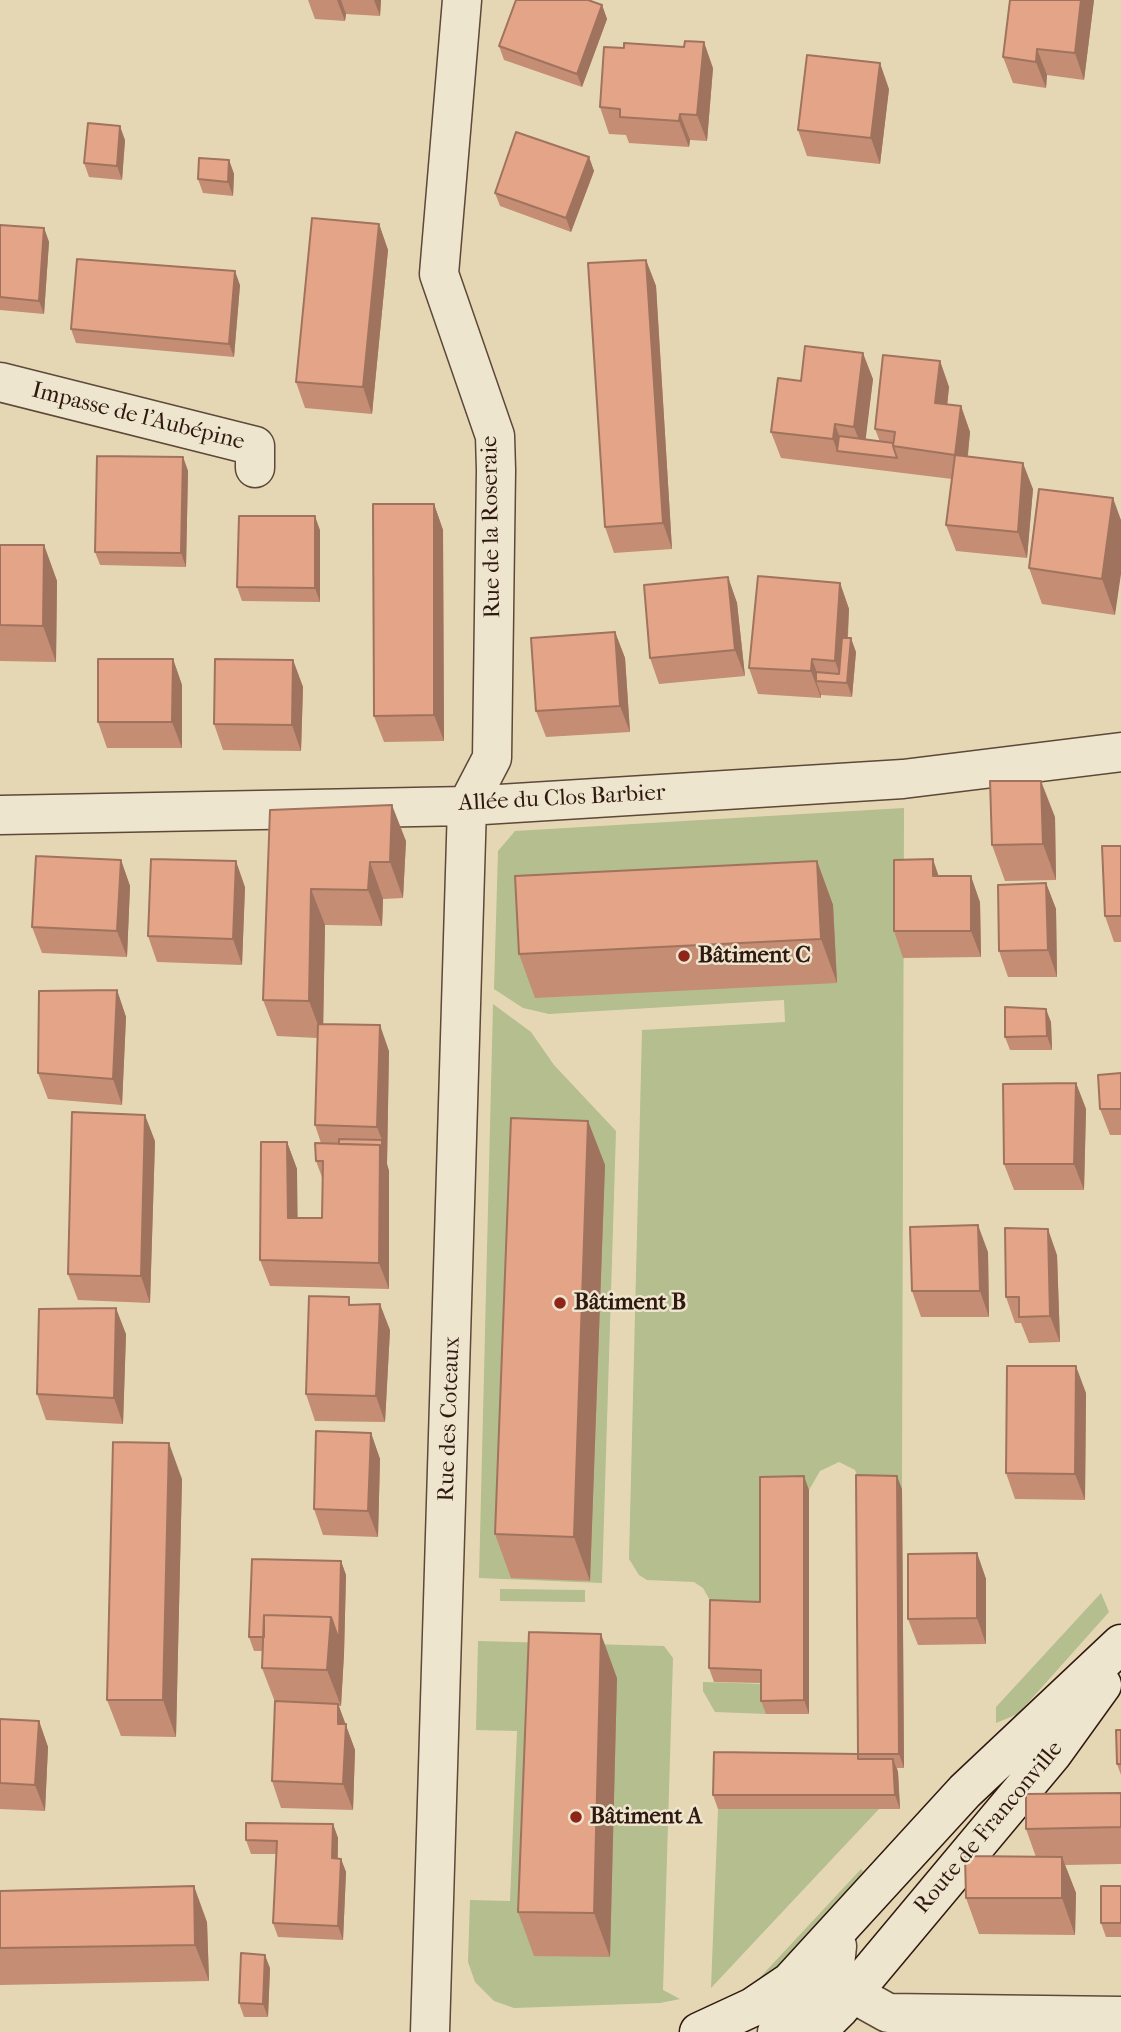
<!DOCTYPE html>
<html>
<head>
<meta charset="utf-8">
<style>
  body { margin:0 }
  canvas { display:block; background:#e5d7b4 }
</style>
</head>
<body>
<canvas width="1121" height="2032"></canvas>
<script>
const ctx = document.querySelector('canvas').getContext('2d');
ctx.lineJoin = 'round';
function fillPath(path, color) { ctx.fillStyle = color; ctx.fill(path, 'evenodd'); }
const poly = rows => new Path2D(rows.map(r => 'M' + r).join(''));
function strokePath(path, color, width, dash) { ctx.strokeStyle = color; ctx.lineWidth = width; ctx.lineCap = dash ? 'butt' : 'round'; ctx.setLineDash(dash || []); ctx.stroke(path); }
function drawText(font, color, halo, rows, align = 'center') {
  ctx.font = font + ' "IM FELL French Canon",serif'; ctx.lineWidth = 5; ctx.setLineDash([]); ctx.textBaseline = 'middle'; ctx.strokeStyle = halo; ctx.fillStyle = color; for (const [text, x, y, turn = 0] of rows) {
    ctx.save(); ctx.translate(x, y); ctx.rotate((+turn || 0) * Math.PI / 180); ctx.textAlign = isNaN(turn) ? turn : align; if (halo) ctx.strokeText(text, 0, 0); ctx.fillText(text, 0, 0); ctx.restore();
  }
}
fillPath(poly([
  [904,808,902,1489,862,1489,855,1470,839,1462,820,1471,809,1490,766,1616,712,1604,703,1588,694,1582,647,1580,639,1575,629,1559,642,1030,785,1022,784,1000,549,1014,523,1008,494,989,498,851,515,831],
  [493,1004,531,1032,554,1065,616,1131,602,1583,479,1578],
  [500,1589,585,1590,585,1602,500,1601],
  [1101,1593,1109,1612,1018,1714,996,1723,996,1707],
  [478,1641,664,1646,673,1658,663,1990,680,1999,660,2003,514,2008,494,2001,475,1982,468,1962,470,1900,510,1901,517,1731,476,1730],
  [703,1682,766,1684,766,1714,715,1712,703,1691],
  [718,1809,879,1809,711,1988],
  [861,1869,867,1875,774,1978,706,2011,753,1985]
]), '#b4be8e');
const minor = poly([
  [0,382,255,446,255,468],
  [0,815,467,806,903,779,1121,752],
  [835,1965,837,1980,852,1993,888,2013,1121,2016],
  [430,2032,467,806,492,758,496,470,495,436,439,274,462,0],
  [777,2032,784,2021,835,1965,837,1946]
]);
const secondary = poly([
  [699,2032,753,2007,790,1982,965,1791,1121,1644],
  [816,2032,839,2009,1053,1753,1102,1685]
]);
strokePath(minor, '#5d4839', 41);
strokePath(secondary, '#301910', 41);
strokePath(minor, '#eee5ce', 38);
strokePath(secondary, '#eee5ce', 38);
fillPath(poly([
  [308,0,381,0,380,16,346,14,345,21,315,19],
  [1010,0,1094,0,1084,80,1047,75,1046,88,1013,83,1003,57],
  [602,5,607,19,582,87,504,60,499,46],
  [713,68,707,141,690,140,689,147,629,143,626,135,609,134,600,107],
  [889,89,880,164,807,156,798,130],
  [125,140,122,180,89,177,84,163],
  [589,157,594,171,571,232,500,206,495,193],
  [229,160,234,174,233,196,203,193,198,179],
  [379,224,388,250,372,414,305,408,296,382],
  [0,225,44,228,49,242,44,314,0,310],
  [646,260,656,286,672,549,614,553,605,527],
  [240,285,234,357,76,343,71,329],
  [940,361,949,387,947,404,961,406,970,432,968,456,1033,489,1027,558,956,551,946,525,952,479,781,458,771,432,801,381,873,379,865,440,880,442,875,429],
  [183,457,188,471,186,567,100,565,95,552],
  [1113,498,1115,615,1042,604,1029,568],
  [434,504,443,530,444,741,384,742,374,716],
  [320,530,320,602,242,601,237,587],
  [0,545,44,545,57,581,56,662,0,661],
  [728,577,737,603,745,676,659,684,650,658],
  [840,583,849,609,848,638,856,652,852,697,821,695,821,698,758,694,749,668],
  [615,632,625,658,630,732,546,737,536,711],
  [173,659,182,685,182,748,107,748,98,722],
  [293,660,303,687,301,751,223,750,214,724],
  [270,810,406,841,403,898,383,899,382,926,325,925,323,1024,389,1051,387,1164,389,1171,389,1289,270,1286,260,1260,287,1142,297,1169,297,1218,322,1218,323,1180,316,1161,321,1143,315,1125,317,1038,277,1036,263,1000],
  [1055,817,1056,880,1005,881,992,845],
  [1121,846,1121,942,1114,942,1105,916],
  [121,860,130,886,127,957,42,953,32,927],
  [817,861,833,905,837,983,535,998,519,954],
  [939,876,980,902,981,957,903,958,894,931],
  [1046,883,1056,909,1057,977,1008,977,999,951],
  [245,887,242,965,157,962,148,936],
  [117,990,126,1017,122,1105,48,1099,38,1073],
  [1051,1022,1052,1050,1010,1050,1005,1037],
  [1121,1073,1121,1135,1110,1135,1100,1109],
  [1076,1083,1086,1109,1084,1190,1014,1190,1004,1164],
  [588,1121,605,1165,590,1581,511,1578,495,1534],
  [155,1141,150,1303,78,1300,68,1274],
  [988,1252,989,1317,921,1317,912,1291],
  [1057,1255,1060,1342,1029,1343,1021,1323,1015,1323,1006,1297],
  [352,1305,390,1330,385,1422,315,1421,306,1394],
  [126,1334,123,1424,46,1420,37,1394],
  [1086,1393,1085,1500,1015,1499,1006,1473],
  [371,1433,380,1459,378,1537,323,1535,314,1509],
  [182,1479,176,1737,121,1736,107,1700],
  [902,1489,904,1768,897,1768,898,1772,900,1809,718,1809,713,1795,858,1754],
  [809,1490,809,1714,766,1714,761,1701,761,1683,714,1682,709,1668,760,1602],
  [977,1553,986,1579,986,1644,918,1645,908,1619],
  [341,1561,346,1575,344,1654,341,1706,339,1706,355,1750,353,1810,281,1808,272,1781,275,1702,262,1668,263,1651,254,1651,249,1637],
  [617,1678,610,1957,534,1956,518,1912],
  [0,1719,39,1721,48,1747,45,1811,0,1809],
  [1121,1730,1121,1775,1117,1764],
  [1121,1793,1121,1864,1065,1865,1076,1893,1075,1935,979,1934,966,1898,1036,1857,1026,1829],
  [333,1824,338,1838,338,1858,341,1859,346,1872,343,1940,278,1937,273,1923,276,1854,251,1854,246,1840],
  [1121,1886,1121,1937,1106,1937,1101,1923],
  [0,1891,207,1922,209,1981,0,1985],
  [270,1968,268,2017,244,2017,239,2003]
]), '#c48d74');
fillPath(poly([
  [337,0,341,0,346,14,345,21],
  [374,0,381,0,380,16],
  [1081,0,1094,0,1084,80,1075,53],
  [602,5,607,19,582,87,577,74],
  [704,42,713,68,707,141,697,115],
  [1037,49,1047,75,1046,88,1036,62],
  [880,63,889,89,880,164,871,138],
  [680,114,690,140,689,147,679,121],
  [120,126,125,140,122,180,117,166],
  [589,157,594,171,571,232,566,218],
  [229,160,234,174,233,196,228,182],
  [379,224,388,250,372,414,363,387],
  [44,228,49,242,44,314,39,301],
  [646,260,656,286,672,549,663,523],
  [235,271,240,285,234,357,229,344],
  [863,353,873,379,864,453,854,427],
  [940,361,949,387,945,429,935,403],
  [961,406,970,432,965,481,955,455],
  [835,424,844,450,837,451,833,439],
  [183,457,188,471,186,567,181,553],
  [1023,463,1033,489,1027,558,1018,532],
  [1113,498,1121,520,1121,574,1115,615,1102,579],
  [434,504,443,530,444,741,434,715],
  [315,516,320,530,320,602,315,588],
  [44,545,57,581,56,662,43,626],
  [728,577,737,603,745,676,735,650],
  [840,583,849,609,845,683,843,683,835,661],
  [615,632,625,658,630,732,620,706],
  [851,638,856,652,852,697,847,683],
  [173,659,182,685,182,748,172,722],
  [812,659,820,681,816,681,821,695,821,698,811,671],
  [293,660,303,687,301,751,292,725],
  [1041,781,1055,817,1056,880,1043,844],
  [392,805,406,841,403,898,390,862],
  [933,859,942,886,933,876],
  [121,860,130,886,127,957,117,931],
  [236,861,245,887,242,965,233,939],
  [817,861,833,905,837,983,821,939],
  [370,862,383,899,382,926,368,890],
  [971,876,980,902,981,957,971,931],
  [1046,883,1056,909,1057,977,1048,950],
  [311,889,325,925,323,1038,309,1001],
  [117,990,126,1017,122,1105,113,1079],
  [1046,1009,1051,1022,1052,1050,1047,1036],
  [380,1025,389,1051,387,1164,389,1171,389,1289,379,1263,380,1145,382,1140,377,1127],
  [1076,1083,1086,1109,1084,1190,1074,1164],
  [145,1115,155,1141,150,1303,141,1276],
  [588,1121,605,1165,590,1581,574,1537],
  [287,1142,297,1169,298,1244,288,1218],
  [978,1225,988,1252,989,1317,980,1291],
  [1048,1229,1057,1255,1060,1342,1050,1316],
  [380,1304,390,1330,385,1422,376,1396],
  [116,1308,126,1334,123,1424,114,1398],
  [1076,1366,1086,1393,1085,1500,1075,1474],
  [371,1433,380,1459,378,1537,368,1511],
  [169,1443,182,1479,176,1737,163,1700],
  [804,1476,809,1490,809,1714,804,1700],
  [897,1476,902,1489,904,1768,899,1754],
  [977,1553,986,1579,986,1644,977,1618],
  [341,1561,346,1575,344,1654,341,1706,327,1670,331,1617],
  [601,1634,617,1678,610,1957,594,1913],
  [338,1704,355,1750,353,1810,343,1784,338,1724],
  [39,1721,48,1747,45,1811,35,1785],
  [893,1759,898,1772,900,1809,895,1795],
  [333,1824,338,1838,337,1871,332,1858],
  [1062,1857,1076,1893,1075,1935,1062,1898],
  [341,1859,346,1872,343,1940,338,1926],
  [194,1886,207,1922,209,1981,195,1945],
  [265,1955,270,1968,268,2017,263,2004]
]), '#a0735e');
const building = poly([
  [516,0,588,0,602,5,577,74,499,46,516,0],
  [1010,0,1081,0,1075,53,1037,49,1036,62,1003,57,1010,0],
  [685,41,704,42,697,115,680,114,679,121,620,117,620,109,600,107,604,47,624,48,624,43,684,47,685,41],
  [807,55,880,63,871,138,798,130,807,55],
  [88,123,120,126,117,166,84,163,88,123],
  [516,132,589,157,566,218,495,193,516,132],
  [199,158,229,160,228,182,198,179,199,158],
  [312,218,379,224,363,387,296,382,312,218],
  [0,225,44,228,39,301,0,297,0,225],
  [77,259,235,271,229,344,71,329,77,259],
  [646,260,663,523,605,527,588,263,646,260],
  [805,346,863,353,854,427,835,424,833,439,771,432,778,378,801,381,805,346],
  [883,355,940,361,935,403,961,406,955,455,893,446,895,432,875,429,883,355],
  [839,436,893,443,893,446,897,458,837,451,839,436],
  [955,455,1023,463,1018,532,946,525,955,455],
  [97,456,183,457,181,553,95,552,97,456],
  [1039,489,1113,498,1102,579,1029,568,1039,489],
  [373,504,434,504,434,715,374,716,373,504],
  [239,516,315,516,315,588,237,587,239,516],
  [0,545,44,545,43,626,0,625,0,545],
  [758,576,840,583,835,661,812,659,811,671,749,668,758,576],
  [728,577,735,650,650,658,644,585,728,577],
  [615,632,620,706,536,711,531,638,615,632],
  [842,638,851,638,847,683,816,681,816,672,839,674,842,638],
  [98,659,173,659,172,722,98,722,98,659],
  [215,659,293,660,292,725,214,724,215,659],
  [990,781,1041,781,1043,844,992,845,990,781],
  [392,805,390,862,370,862,368,890,311,889,309,1001,263,1000,270,810,392,805],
  [1102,846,1121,846,1121,916,1105,916,1102,846],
  [36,856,121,860,117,931,32,927,36,856],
  [151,859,236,861,233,939,148,936,151,859],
  [933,859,933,876,971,876,971,931,894,931,894,860,933,859],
  [817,861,821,939,519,954,515,876,817,861],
  [1046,883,1048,950,999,951,998,885,1046,883],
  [117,990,113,1079,38,1073,39,991,117,990],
  [1005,1007,1046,1009,1047,1036,1005,1037,1005,1007],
  [318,1024,380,1025,377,1127,315,1125,318,1024],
  [1121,1073,1121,1109,1100,1109,1098,1075,1121,1073],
  [1076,1083,1074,1164,1004,1164,1003,1084,1076,1083],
  [72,1112,145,1115,141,1276,68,1274,72,1112],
  [511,1118,588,1121,574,1537,495,1534,511,1118],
  [339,1139,382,1140,382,1151,380,1145,339,1144,339,1139],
  [261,1142,287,1142,288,1218,322,1218,323,1161,316,1161,315,1143,380,1145,379,1263,260,1260,261,1142],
  [978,1225,980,1291,912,1291,910,1227,978,1225],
  [1005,1228,1048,1229,1050,1316,1019,1317,1019,1297,1006,1297,1005,1228],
  [309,1296,349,1297,349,1305,380,1304,376,1396,306,1394,309,1296],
  [116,1308,114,1398,37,1394,39,1309,116,1308],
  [1007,1366,1076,1366,1075,1474,1006,1473,1007,1366],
  [316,1431,371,1433,368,1511,314,1509,316,1431],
  [113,1442,169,1443,163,1700,107,1700,113,1442],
  [856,1475,897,1476,899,1754,858,1754,856,1475],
  [804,1476,804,1700,761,1701,761,1670,709,1668,710,1600,760,1602,760,1477,804,1476],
  [977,1553,977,1618,908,1619,908,1554,977,1553],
  [252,1559,341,1561,339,1640,331,1617,264,1615,264,1637,249,1637,252,1559],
  [264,1615,331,1617,327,1670,262,1668,264,1615],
  [529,1632,601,1634,594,1913,518,1912,529,1632],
  [275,1701,338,1704,338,1724,346,1724,343,1784,272,1781,275,1701],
  [0,1719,39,1721,35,1785,0,1783,0,1719],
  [1116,1730,1121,1730,1121,1764,1117,1764,1116,1730],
  [714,1752,858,1754,858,1759,893,1759,895,1795,713,1795,714,1752],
  [1121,1793,1121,1827,1026,1829,1026,1794,1121,1793],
  [246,1823,333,1824,332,1858,341,1859,338,1926,273,1923,277,1841,246,1840,246,1823],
  [965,1856,1062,1857,1062,1898,966,1898,965,1856],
  [194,1886,195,1945,0,1948,0,1891,194,1886],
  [1101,1886,1121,1886,1121,1923,1101,1923,1101,1886],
  [241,1953,265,1955,263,2004,239,2003,241,1953]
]);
fillPath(building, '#e4a487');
strokePath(building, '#a0735e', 2);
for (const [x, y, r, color] of [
  [684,956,7,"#8f2418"],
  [560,1303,7,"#8f2418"],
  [576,1817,7,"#8f2418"]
]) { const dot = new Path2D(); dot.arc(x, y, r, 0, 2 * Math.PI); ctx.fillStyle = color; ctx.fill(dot); strokePath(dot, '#eee5ce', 2.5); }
drawText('23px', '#301910', '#eee5ce', [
  ["Impasse de l'Aubépine",138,417,14],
  ["Rue de la Roseraie",492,527,-91],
  ["Allée du Clos Barbier",562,799,-3],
  ["Rue des Coteaux",450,1419,-88],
  ["Route de Franconville",989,1828,-50]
]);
drawText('bold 23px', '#301910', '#eee5ce', [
  ["Bâtiment C",698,956],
  ["Bâtiment B",574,1303],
  ["Bâtiment A",590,1817]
], 'left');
</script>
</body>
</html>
